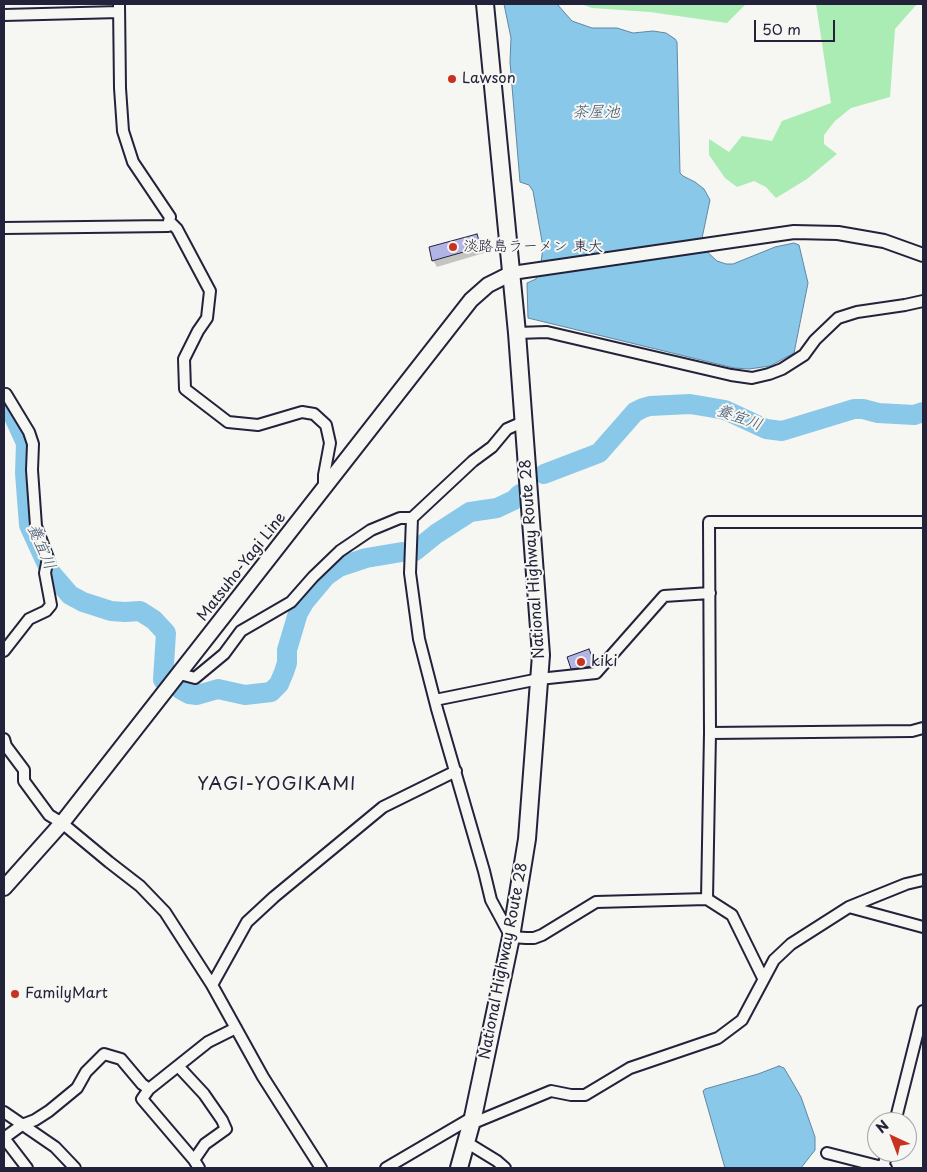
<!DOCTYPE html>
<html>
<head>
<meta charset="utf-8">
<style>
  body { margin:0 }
  #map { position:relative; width:927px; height:1172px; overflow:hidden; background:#f6f6f2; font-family:"Playpen Sans",sans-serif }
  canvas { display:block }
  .frame { position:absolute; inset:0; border:5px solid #22223b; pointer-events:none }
  .north { position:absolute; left:867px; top:1112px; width:50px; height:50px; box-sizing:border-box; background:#f6f6f2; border:1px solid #a1a1a9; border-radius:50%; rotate:317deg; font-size:14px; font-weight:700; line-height:20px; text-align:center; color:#22223b }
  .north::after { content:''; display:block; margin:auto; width:18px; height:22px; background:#c8321e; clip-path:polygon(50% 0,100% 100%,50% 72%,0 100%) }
  .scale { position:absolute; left:754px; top:20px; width:81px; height:22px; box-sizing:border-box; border:2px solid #22223b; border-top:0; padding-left:6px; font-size:15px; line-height:18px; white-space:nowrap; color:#22223b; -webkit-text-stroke:4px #f6f6f2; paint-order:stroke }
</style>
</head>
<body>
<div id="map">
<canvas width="927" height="1172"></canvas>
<div class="frame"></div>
<div class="north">N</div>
<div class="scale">50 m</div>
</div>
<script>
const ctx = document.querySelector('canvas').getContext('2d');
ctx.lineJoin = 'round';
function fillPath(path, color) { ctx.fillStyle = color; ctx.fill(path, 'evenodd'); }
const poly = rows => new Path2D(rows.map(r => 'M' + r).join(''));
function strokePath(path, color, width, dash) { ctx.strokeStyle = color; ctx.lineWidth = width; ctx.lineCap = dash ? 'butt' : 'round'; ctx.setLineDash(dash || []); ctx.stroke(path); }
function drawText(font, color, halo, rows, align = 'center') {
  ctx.font = font + ' "Playpen Sans","Klee One",sans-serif'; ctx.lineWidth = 4; ctx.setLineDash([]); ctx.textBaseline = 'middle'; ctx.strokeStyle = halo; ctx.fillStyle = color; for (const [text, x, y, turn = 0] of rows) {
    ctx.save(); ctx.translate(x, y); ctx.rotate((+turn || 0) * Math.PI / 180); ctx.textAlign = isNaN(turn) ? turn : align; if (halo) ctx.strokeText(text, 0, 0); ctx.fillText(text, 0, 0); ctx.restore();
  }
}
fillPath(poly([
  [581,4,746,4,727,23,650,12,592,8],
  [816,4,917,4,895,29,890,97,851,108,835,121,824,135,824,144,837,154,807,179,776,198,766,187,754,181,737,187,725,178,709,155,709,139,729,152,742,136,772,141,782,121,831,103]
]), '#abecb5');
const water = poly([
  [504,4,557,4,572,21,592,28,617,28,633,33,653,31,666,33,675,39,677,42,680,173,683,176,695,182,704,189,710,200,701,243,703,248,717,261,726,264,733,264,775,247,794,243,799,245,808,283,794,353,770,366,749,369,734,368,528,318,527,283,536,279,541,263,543,247,533,191,529,185,520,182,510,62,511,38,504,4],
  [779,1066,784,1068,790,1078,801,1097,815,1137,815,1150,801,1168,725,1168,703,1091,705,1089,758,1074,779,1066]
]);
fillPath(water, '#89c8e9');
strokePath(water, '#6086a3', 1);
fillPath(poly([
  [477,235,484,253,437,267,433,260],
  [591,654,596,669,574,672,572,668]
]), '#0003');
strokePath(poly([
  [4,409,10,408,26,443,25,473,29,525,51,573,70,595,83,602,111,611,125,612,140,611,154,620,166,633,163,680],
  [544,474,599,453,635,412,643,408,650,406,690,404,708,407,725,410,766,429,782,431,854,409,863,409,878,413,914,415,923,412],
  [415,551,436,534,470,512,497,508,514,500,520,494],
  [180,689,189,694,197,695,218,689,245,695,271,692,279,684,284,672,287,663,287,650,298,613,305,601,326,576,339,567,366,558,402,552]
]), '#89c8e9', 20);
const building = poly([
  [477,234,481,247,432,261,429,247,477,234],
  [589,649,595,664,593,666,571,669,567,657,589,649]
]);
fillPath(building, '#b2b4e6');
strokePath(building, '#22223b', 1);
const minor = poly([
  [4,15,119,12],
  [169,221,177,229,210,291,207,318,198,331,184,359,185,389,228,422,258,425,302,412,314,414,326,425,330,443,324,475,324,489],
  [4,228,168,226,170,217,133,162,123,131,120,88,119,4],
  [517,333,547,332,731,375,752,378,769,374,782,369,804,355,815,340,838,318,857,312,905,305,923,301],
  [4,395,6,394,29,432,33,444,32,470,36,526,48,558,45,573,51,605,46,611,29,619,4,651],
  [523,422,507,429,492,447,473,461,412,518,410,573,419,639,437,709,484,871,491,900,511,937,526,938,534,938,542,935,596,902,707,899,732,915,763,978],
  [180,674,195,678,224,654,241,631,291,602,313,577,340,551,371,530,400,518,412,518],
  [435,700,539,679,596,673,664,596,710,593],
  [710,733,912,731,923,728],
  [4,739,6,746,24,770,24,781,49,815,62,823,109,862,140,886,165,912,212,985,263,1077,321,1168],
  [707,899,710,733,709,522,923,522],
  [849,907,923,927],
  [212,985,247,922,274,897,383,807,456,771],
  [178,1066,204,1094,222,1120,226,1129,205,1144,194,1160],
  [4,1112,55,1147,75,1168],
  [895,1122,923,1011],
  [471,1124,551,1091,571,1095,585,1095,630,1068,718,1038,742,1020,774,960,791,944,849,907,906,884,923,880],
  [4,1138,22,1125,35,1120,49,1111,77,1088,86,1072,104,1054,121,1059,142,1084,149,1089],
  [4,1138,27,1168],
  [466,1142,497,1161,505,1168],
  [827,1153,886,1168],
  [199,1168,194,1160,142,1099,149,1089,208,1042,236,1028],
  [386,1168,473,1117],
  [883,1168,887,1152]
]);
const tertiary = poly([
  [512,273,794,232,838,233,884,241,923,255]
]);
const secondary = poly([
  [4,888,62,823,471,300,488,285,512,273]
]);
const trunk = poly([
  [459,1168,473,1117,511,937,527,839,541,655,517,333,485,4]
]);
strokePath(minor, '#22223b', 14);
strokePath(tertiary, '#22223b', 16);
strokePath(secondary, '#22223b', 18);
strokePath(trunk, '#22223b', 20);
strokePath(minor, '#f6f6f2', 10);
strokePath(tertiary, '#f6f6f2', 12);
strokePath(secondary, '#f6f6f2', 14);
strokePath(trunk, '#f6f6f2', 16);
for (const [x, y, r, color] of [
  [452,79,5,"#c8321e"],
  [453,247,5,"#c8321e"],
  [581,662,5,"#c8321e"],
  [15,994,5,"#c8321e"]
]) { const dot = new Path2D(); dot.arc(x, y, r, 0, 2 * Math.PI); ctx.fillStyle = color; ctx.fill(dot); strokePath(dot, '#f6f6f2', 2); }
drawText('15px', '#22223b', '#f6f6f2', [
  ["Lawson",462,79],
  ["淡路島ラーメン 東大",463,247],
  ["kiki",591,662],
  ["FamilyMart",25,994]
], 'left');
drawText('15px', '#22223b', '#f6f6f2', [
  ["National Highway Route 28",533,559,-94],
  ["Matsuho-Yagi Line",242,567,-52],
  ["National Highway Route 28",504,961,-79]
]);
drawText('italic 16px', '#41546f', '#f6f6f2', [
  ["茶屋池",596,113],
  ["養宜川",739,418,20],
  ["養宜川",41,547,67]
]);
ctx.letterSpacing = '1px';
drawText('18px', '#22223b', '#f6f6f2', [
  ["YAGI-YOGIKAMI",277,785]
]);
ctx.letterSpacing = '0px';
</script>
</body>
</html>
